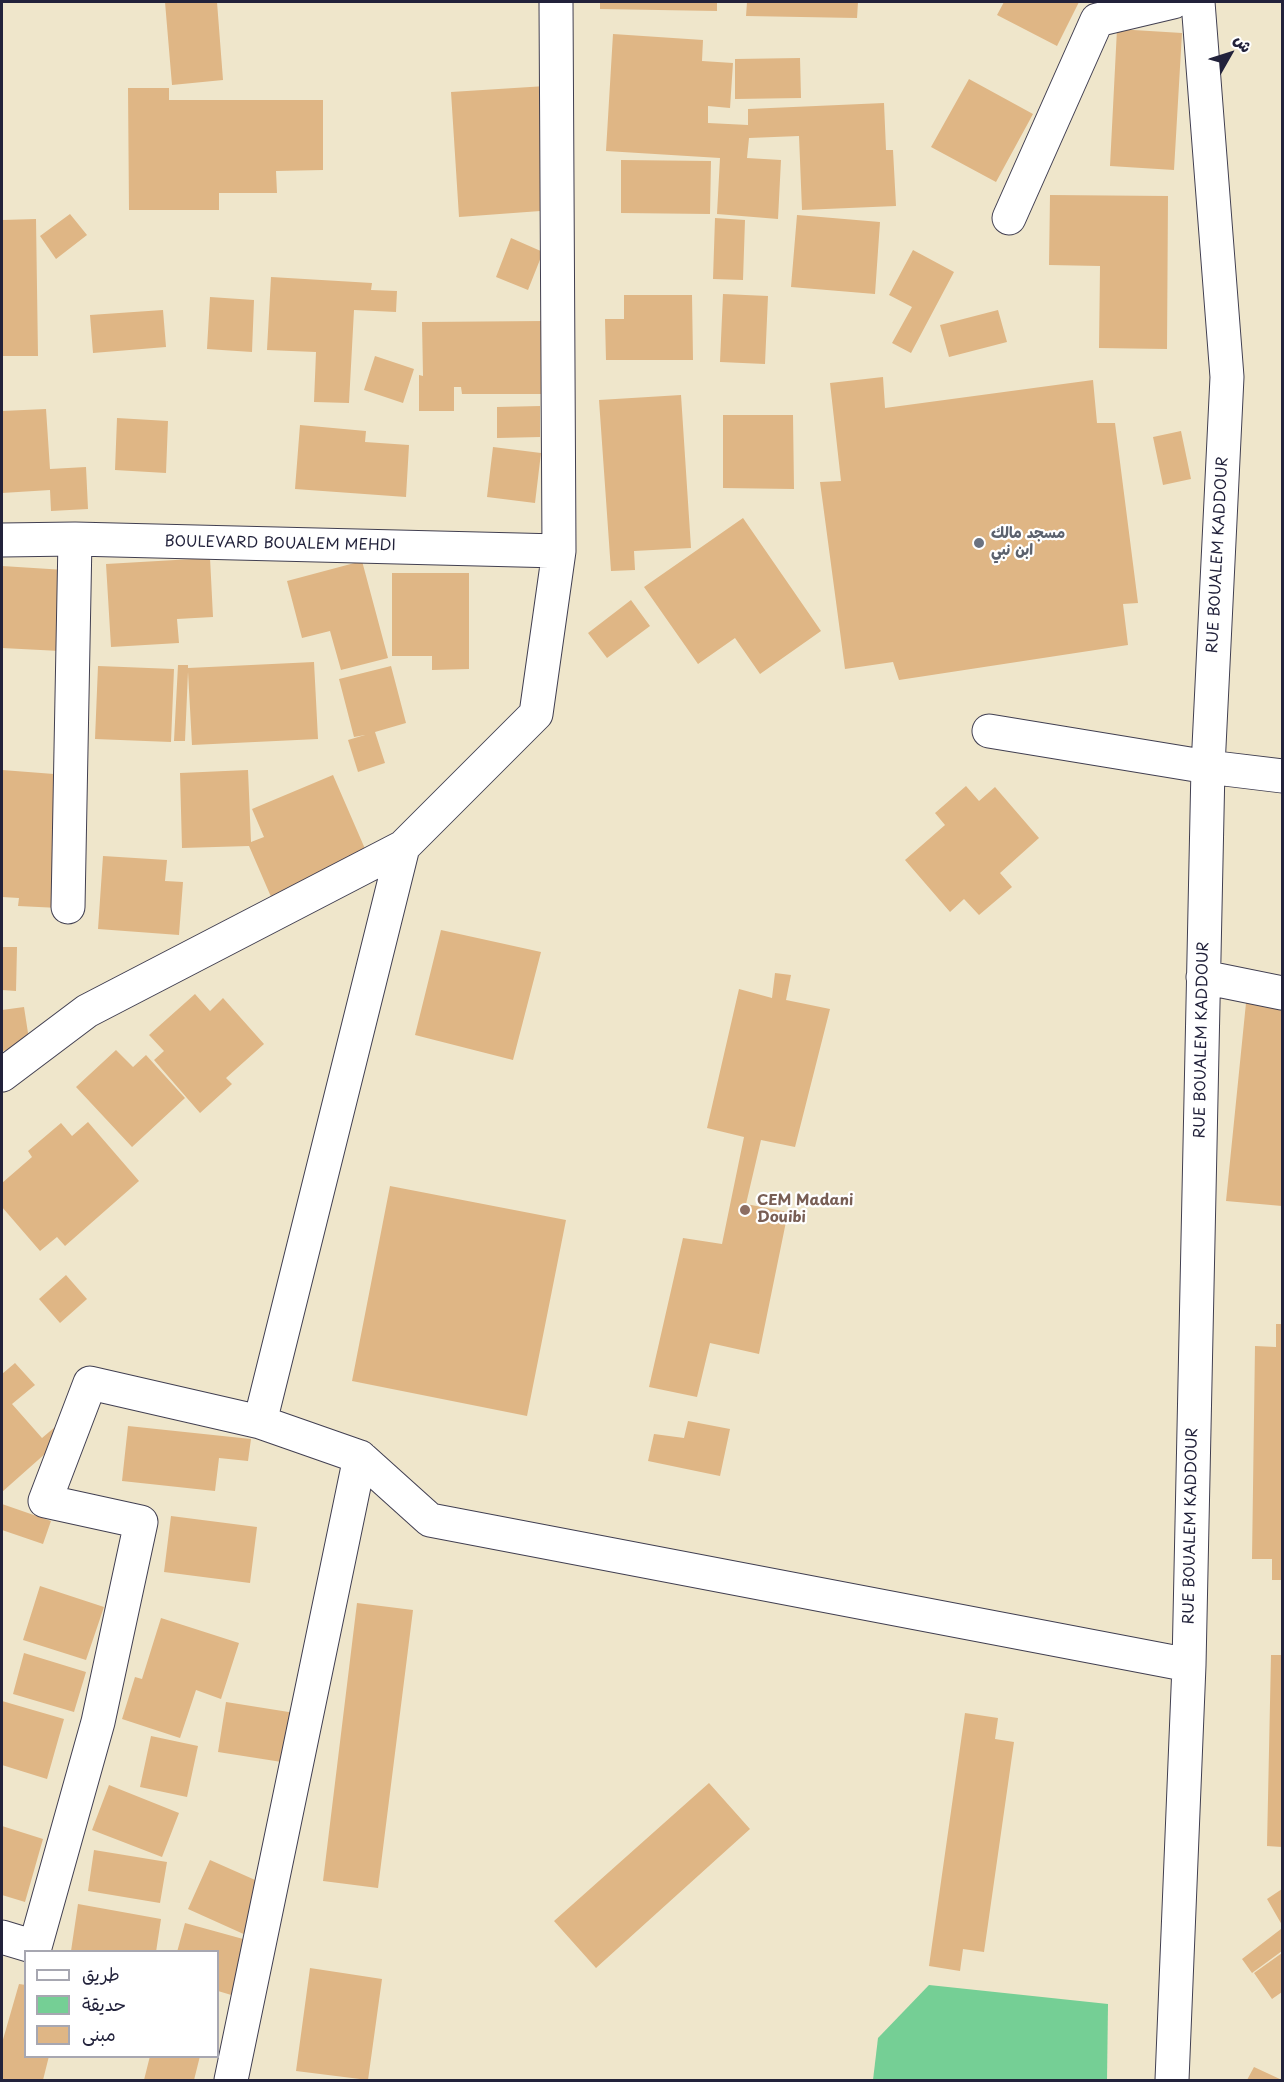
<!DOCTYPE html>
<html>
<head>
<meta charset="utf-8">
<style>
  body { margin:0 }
  #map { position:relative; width:1284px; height:2082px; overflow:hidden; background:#efe6cb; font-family:"Playpen Sans","Playpen Sans Arabic",sans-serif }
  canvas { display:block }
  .frame { position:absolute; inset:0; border:3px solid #22223b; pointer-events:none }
  .legend { position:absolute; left:24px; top:1950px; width:195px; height:108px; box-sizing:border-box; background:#fff; border:2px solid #a7a7b1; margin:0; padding:8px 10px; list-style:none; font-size:18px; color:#22223b }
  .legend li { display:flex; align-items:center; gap:12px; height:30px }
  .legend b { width:30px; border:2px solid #a7a7b1 }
  .north { position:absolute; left:1200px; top:24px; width:60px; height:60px; -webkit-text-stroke:4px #fff; paint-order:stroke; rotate:51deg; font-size:16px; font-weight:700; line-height:24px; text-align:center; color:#22223b }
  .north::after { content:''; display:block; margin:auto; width:21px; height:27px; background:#22223b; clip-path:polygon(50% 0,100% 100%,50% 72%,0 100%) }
</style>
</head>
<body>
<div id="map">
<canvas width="1284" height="2082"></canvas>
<div class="frame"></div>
<ul class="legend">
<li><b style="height:8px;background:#fff"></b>طريق</li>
<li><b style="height:16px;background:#75cf95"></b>حديقة</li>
<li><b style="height:16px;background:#dfb685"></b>مبنى</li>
</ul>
<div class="north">ش</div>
</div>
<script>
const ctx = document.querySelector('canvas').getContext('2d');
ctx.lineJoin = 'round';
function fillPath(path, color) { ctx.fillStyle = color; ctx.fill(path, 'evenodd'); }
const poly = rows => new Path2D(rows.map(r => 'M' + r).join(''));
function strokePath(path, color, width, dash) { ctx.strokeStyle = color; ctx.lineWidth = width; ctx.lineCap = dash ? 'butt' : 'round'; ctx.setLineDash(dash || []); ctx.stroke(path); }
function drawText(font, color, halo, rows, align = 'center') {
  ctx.font = font + ' "Playpen Sans","Playpen Sans Arabic",sans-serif'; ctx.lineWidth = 4.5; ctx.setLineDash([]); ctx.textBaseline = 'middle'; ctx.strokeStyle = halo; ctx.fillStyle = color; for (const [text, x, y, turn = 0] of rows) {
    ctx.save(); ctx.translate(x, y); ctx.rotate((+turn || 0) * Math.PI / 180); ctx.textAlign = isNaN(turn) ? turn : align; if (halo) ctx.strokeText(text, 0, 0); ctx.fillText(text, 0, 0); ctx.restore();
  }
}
fillPath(poly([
  [929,1985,1108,2004,1107,2080,873,2080,878,2038]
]), '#75cf95');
fillPath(poly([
  [165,2,217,2,223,80,172,85],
  [600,2,717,2,717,11,600,9],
  [747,2,858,2,857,18,746,16],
  [1004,2,1079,2,1057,46,997,15],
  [1117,29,1182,33,1174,170,1110,166],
  [613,34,703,40,702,61,733,63,730,108,708,106,708,123,748,125,748,109,884,103,886,150,893,150,896,206,802,210,799,136,749,138,747,158,781,160,778,219,717,214,720,158,606,151],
  [800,58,801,98,735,99,735,59],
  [969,79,1033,114,996,182,931,147],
  [546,86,554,210,459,217,451,92],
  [128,88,169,88,169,100,323,100,323,170,276,171,277,193,219,193,219,210,129,210],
  [621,160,711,161,710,214,621,213],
  [1050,195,1168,196,1167,349,1099,348,1100,266,1049,265],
  [70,214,87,235,56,259,40,236],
  [797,215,880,222,875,294,791,287],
  [715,218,745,220,743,280,713,279],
  [36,219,38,356,2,356,2,220],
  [511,238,543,252,528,290,496,277],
  [913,250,954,272,911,353,892,343,912,307,889,295],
  [271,277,372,283,371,290,397,291,396,312,354,310,349,403,314,402,316,352,267,350],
  [723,294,768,296,765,364,720,362],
  [624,295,692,295,693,360,606,360,605,319,624,319],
  [210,297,254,300,252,352,207,349],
  [163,310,166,347,93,353,90,315],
  [998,310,1007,342,949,357,940,325],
  [544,321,545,394,462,394,461,387,454,387,454,411,419,411,419,375,423,376,422,322],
  [375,356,414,369,403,403,364,390],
  [883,377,885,408,1093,380,1097,423,1115,423,1138,603,1123,604,1128,645,899,680,893,662,845,669,820,482,841,481,830,383],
  [681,395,691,548,634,551,635,570,611,571,599,400],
  [540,406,540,437,497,438,497,407],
  [46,409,50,469,86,467,88,509,51,511,50,490,2,493,2,411],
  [723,415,793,415,794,489,723,488],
  [117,418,168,421,166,473,115,470],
  [300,425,366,431,365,442,409,445,406,497,295,489],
  [1181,431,1191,479,1163,485,1153,437],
  [493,447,541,453,535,503,487,497],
  [743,518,821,631,760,674,735,638,698,664,644,587],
  [210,558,213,617,177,619,179,643,111,647,106,564],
  [362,561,388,658,341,670,330,631,302,638,287,581],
  [2,566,65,570,60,651,2,648],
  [392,573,469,573,469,669,432,670,432,656,392,656],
  [631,600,650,626,607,658,588,633],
  [314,662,318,739,192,745,188,672,185,741,174,741,178,665,188,665,188,668],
  [98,666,174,669,171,742,95,739],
  [391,666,406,723,375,732,385,763,358,772,348,740,365,735,354,737,339,679],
  [2,770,67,775,59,908,18,906,19,898,2,897],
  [248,770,251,842,264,837,252,809,333,775,369,858,272,899,249,846,182,848,180,773],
  [966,786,979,801,995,787,1039,838,1000,873,1012,887,979,915,964,899,950,912,905,860,945,825,935,813],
  [103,856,167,860,165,881,183,882,179,935,98,929],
  [441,930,541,952,513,1060,415,1035],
  [2,947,17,947,16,991,2,990],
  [775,973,791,975,786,1000,830,1009,795,1147,761,1140,746,1204,788,1212,759,1354,710,1343,697,1397,649,1387,683,1238,722,1244,744,1137,707,1128,739,989,772,998],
  [1247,993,1282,997,1282,1206,1226,1201],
  [195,994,210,1011,223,998,264,1044,226,1078,232,1084,200,1113,154,1060,164,1051,149,1035],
  [24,1007,30,1046,2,1051,2,1010],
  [116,1050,133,1067,146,1055,185,1098,132,1147,76,1087],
  [88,1122,139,1181,65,1246,57,1237,40,1251,2,1207,2,1183,32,1157,28,1151,61,1123,72,1136],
  [390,1186,566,1220,527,1416,352,1381],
  [66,1275,87,1299,60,1323,39,1299],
  [1276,1324,1282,1324,1282,1580,1272,1580,1272,1559,1252,1559,1255,1346,1276,1347],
  [15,1363,35,1385,12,1404,42,1438,55,1427,64,1437,2,1492,2,1374],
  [688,1421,730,1429,720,1476,648,1461,654,1434,684,1438],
  [128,1426,251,1439,248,1461,219,1458,215,1491,122,1481],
  [2,1504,51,1521,43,1544,2,1530],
  [171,1516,257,1527,250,1583,164,1572],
  [40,1586,104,1607,86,1660,23,1640],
  [357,1603,413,1610,378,1888,323,1881],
  [161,1618,239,1643,221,1699,196,1690,180,1738,122,1719,135,1677,142,1679],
  [24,1653,86,1672,74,1712,13,1694],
  [1271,1655,1282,1655,1282,1847,1267,1846],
  [2,1701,64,1719,47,1779,2,1765],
  [226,1702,295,1713,288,1763,218,1752],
  [965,1713,998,1718,995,1739,1014,1742,984,1952,963,1949,960,1971,929,1966],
  [151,1736,198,1746,187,1797,140,1787],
  [709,1783,750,1829,596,1968,554,1921],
  [109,1785,179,1813,162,1857,92,1830],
  [2,1826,43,1839,25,1902,2,1895],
  [94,1850,167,1862,160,1903,88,1891],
  [210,1860,271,1887,248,1936,188,1909],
  [1282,1889,1282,1925,1267,1899],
  [78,1904,161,1919,156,1952,71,1951],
  [185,1923,254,1942,238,1997,218,1991,218,1952,177,1952],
  [1281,1929,1282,1932,1282,1951,1252,1973,1242,1959],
  [1282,1953,1282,1992,1272,1999,1254,1973],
  [310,1968,382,1979,368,2080,296,2071],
  [19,1984,26,1985,26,2056,49,2056,43,2080,2,2080,2,2043],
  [150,2056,200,2056,194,2080,144,2080],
  [1254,2067,1282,2080,1247,2080]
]), '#dfb685');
const minor = poly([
  [1009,218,1097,20,1173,2],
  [2,540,75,539,559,551],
  [989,731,1208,767,1282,776],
  [403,847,260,1422,360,1457,430,1520,1189,1665],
  [68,907,75,539],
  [1203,977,1282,993],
  [2,1075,87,1011,403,847,536,714,559,551,556,2],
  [2,1937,35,1947,98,1722,141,1522,45,1501,90,1383,260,1422],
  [231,2080,360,1457],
  [1172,2080,1189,1665,1208,767,1227,377,1198,2]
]);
strokePath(minor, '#413f51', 35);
strokePath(minor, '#fff', 33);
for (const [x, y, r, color] of [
  [979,543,6,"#6b7280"],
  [745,1210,6,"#8d6e63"]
]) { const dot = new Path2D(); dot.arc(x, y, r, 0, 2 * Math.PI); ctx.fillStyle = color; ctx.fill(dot); strokePath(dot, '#fff', 2); }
drawText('bold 15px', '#5b616d', '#fff', [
  ["مسجد مالك",991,534],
  ["ابن نبي",991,551]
], 'left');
drawText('15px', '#22223b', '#fff', [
  ["BOULEVARD BOUALEM MEHDI",280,544,1],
  ["RUE BOUALEM KADDOUR",1218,555,-87],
  ["RUE BOUALEM KADDOUR",1202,1040,-89],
  ["RUE BOUALEM KADDOUR",1191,1526,-89]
]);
drawText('bold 15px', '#785e54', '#fff', [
  ["CEM Madani",757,1201],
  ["Douibi",757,1218]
], 'left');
</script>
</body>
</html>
